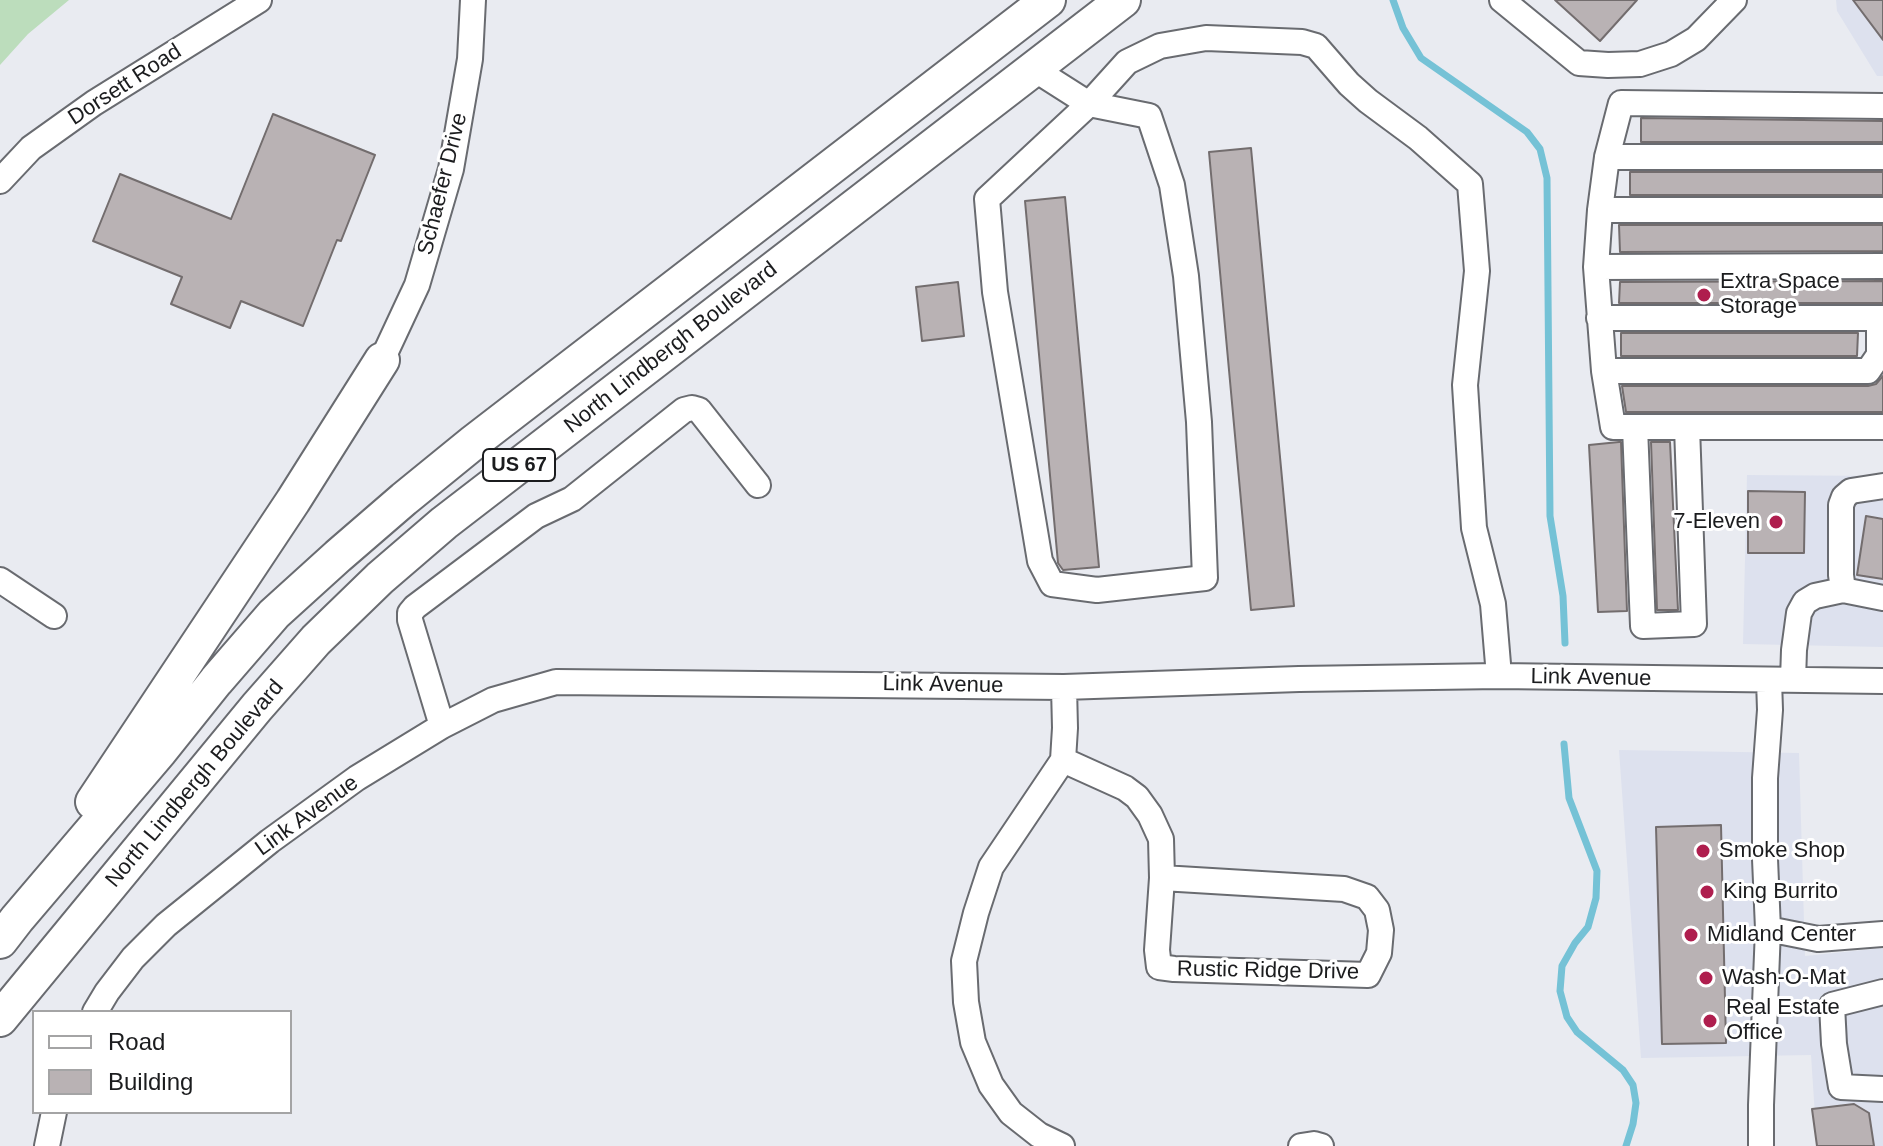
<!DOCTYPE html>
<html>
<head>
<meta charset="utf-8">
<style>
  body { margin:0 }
  #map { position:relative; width:1883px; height:1146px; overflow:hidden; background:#e9ebf1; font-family:Helvetica,sans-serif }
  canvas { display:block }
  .legend { position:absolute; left:32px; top:1010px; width:260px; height:104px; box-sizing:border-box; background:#fff; border:2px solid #a4a4a5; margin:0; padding:10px 14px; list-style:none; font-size:24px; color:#1b1c1e }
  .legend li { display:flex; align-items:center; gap:16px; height:40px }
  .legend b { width:40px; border:2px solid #a4a4a5 }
</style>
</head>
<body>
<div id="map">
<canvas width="1883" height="1146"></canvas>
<ul class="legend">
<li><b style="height:10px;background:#fff"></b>Road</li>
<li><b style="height:22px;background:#b9b2b4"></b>Building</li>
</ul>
</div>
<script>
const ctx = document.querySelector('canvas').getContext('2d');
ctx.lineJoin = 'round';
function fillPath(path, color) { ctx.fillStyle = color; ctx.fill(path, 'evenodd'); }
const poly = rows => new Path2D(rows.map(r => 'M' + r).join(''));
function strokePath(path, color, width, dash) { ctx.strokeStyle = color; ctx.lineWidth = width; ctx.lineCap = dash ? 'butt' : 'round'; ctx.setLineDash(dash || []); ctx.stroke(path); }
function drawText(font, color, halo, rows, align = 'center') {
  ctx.font = font + ' Helvetica,sans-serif'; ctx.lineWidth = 6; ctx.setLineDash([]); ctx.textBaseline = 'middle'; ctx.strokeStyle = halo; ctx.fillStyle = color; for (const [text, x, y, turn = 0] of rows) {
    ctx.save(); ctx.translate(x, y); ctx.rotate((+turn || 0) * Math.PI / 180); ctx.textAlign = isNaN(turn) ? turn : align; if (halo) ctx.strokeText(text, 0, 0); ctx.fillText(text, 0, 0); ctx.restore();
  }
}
fillPath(poly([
  [1836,0,1883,0,1883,76,1877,76,1837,11],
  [1747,475,1883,476,1883,647,1743,644],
  [1619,750,1799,753,1805,956,1883,948,1883,1146,1817,1146,1811,1055,1641,1058]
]), '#dde1ee');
fillPath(poly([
  [0,0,69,0,28,34,0,65]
]), '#bcddbc');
strokePath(poly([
  [1393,0,1403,28,1421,58,1527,132,1540,149,1547,178,1550,516,1563,596,1565,643],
  [1564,744,1569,798,1597,871,1596,898,1588,927,1575,943,1562,966,1560,991,1567,1017,1577,1032,1623,1070,1633,1085,1636,1103,1633,1124,1626,1146]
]), '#75c2d6', 7);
const building = poly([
  [1555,0,1637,0,1600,41,1555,0],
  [1853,0,1883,0,1883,40,1853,0],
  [273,114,375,155,341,241,337,240,303,326,241,301,230,328,171,304,182,277,93,241,120,174,231,219,273,114],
  [1641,118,1883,121,1883,142,1641,142,1641,118],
  [1251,148,1294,606,1251,610,1209,152,1251,148],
  [1630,172,1883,172,1883,195,1630,195,1630,172],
  [1065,197,1099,567,1063,570,1058,563,1025,201,1065,197],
  [1619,225,1883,225,1883,251,1620,252,1619,225],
  [1883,281,1883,303,1619,303,1620,282,1883,281],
  [958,282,964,336,922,341,916,287,958,282],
  [1621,333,1858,333,1857,356,1621,356,1621,333],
  [1883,376,1883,412,1626,412,1622,386,1868,386,1876,384,1883,376],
  [1619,442,1621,442,1627,611,1598,612,1589,445,1619,442],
  [1651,442,1670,442,1678,610,1657,610,1651,442],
  [1748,491,1805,492,1804,553,1748,553,1748,491],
  [1866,516,1883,519,1883,579,1857,575,1866,516],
  [1721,825,1726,1043,1662,1044,1656,827,1721,825],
  [1854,1104,1869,1113,1874,1146,1817,1146,1812,1109,1854,1104]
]);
fillPath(building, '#b9b2b4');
strokePath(building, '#736d6e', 2);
const minor = poly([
  [1502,0,1579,63,1608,65,1640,64,1671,54,1696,39,1734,0],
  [1034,69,1089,104,1149,116,1172,185,1186,276,1199,422,1205,578,1097,590,1052,584,1040,561,995,292,987,199,1089,104,1127,62,1160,46,1206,38,1302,42,1316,46,1349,84,1368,101,1418,138,1470,184,1477,271,1465,385,1474,528,1493,604,1499,676],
  [1883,106,1621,103,1607,157,1600,210,1596,267,1604,371,1613,427,1883,427],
  [1607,157,1883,157],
  [0,181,31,148,94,103,259,0],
  [1600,210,1883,210],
  [1596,267,1883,266],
  [1599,318,1883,318],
  [382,360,417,285,451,169,470,59,473,0],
  [1604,371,1868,371,1879,355,1879,318],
  [1635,427,1643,626,1694,624,1687,427],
  [0,580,54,616],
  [1843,590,1841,575,1841,505,1844,497,1851,491,1883,486],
  [1769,680,1770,710,1765,778,1765,859,1768,929,1818,939,1883,934],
  [1793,680,1794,650,1799,613,1805,602,1815,596,1843,590,1883,598],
  [442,726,410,620,410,613,415,607,536,516,572,499,684,410,692,408,699,410,758,485],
  [1063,760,1125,788,1137,797,1150,815,1161,839,1162,878,1157,950,1159,967,1174,969,1368,975,1379,953,1381,930,1377,910,1367,897,1344,889,1162,878],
  [1883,992,1832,1005,1834,1044,1841,1087,1883,1089],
  [95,1012,107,992,133,958,166,925,270,841,357,778,442,726,493,700,556,682,1064,687,1299,679,1499,676,1883,681],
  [47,1146,54,1112],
  [1062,1146,1039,1135,1011,1113,991,1085,973,1042,966,1002,964,961,976,913,991,867,1063,760,1065,728,1064,687],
  [1301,1146,1314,1144,1321,1146],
  [1761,1146,1761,1105,1768,929]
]);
const highway = poly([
  [93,802,293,501,382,360],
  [0,941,17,919,160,751,216,681,274,614,338,556,404,499,474,442,1048,0],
  [0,1019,257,707,316,640,380,578,444,523,1123,0]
]);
strokePath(minor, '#696b70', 28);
strokePath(highway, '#696b70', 38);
strokePath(minor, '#fff', 24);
strokePath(highway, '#fff', 34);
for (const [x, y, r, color] of [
  [1704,295,8,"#af1e4e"],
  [1776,522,8,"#af1e4e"],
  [1703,851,8,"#af1e4e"],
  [1707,892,8,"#af1e4e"],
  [1691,935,8,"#af1e4e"],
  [1706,978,8,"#af1e4e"],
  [1710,1021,8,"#af1e4e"]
]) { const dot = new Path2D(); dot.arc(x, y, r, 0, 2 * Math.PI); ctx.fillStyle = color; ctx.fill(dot); strokePath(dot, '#fff', 3); }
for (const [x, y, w] of [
  [519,465,72]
]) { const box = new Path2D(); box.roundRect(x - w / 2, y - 16, w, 32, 6); ctx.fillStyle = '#fff'; ctx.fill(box); strokePath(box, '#1b1c1e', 2); }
drawText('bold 20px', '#1b1c1e', null, [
  ["US 67",519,465]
]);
drawText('22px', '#1b1c1e', '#fff', [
  ["Dorsett Road",125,85,-33],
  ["Schaefer Drive",443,184,-76],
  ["North Lindbergh Boulevard",671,348,-38],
  ["Link Avenue",1591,678,1],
  ["Link Avenue",943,685,1],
  ["North Lindbergh Boulevard",195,784,-50],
  ["Link Avenue",307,816,-36],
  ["Rustic Ridge Drive",1268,971,1]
]);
drawText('22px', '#1b1c1e', '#fff', [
  ["Extra Space",1720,282],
  ["Storage",1720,307],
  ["7-Eleven",1760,522,"right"],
  ["Smoke Shop",1719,851],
  ["King Burrito",1723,892],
  ["Midland Center",1707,935],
  ["Wash-O-Mat",1722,978],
  ["Real Estate",1726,1008],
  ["Office",1726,1033]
], 'left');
</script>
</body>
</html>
